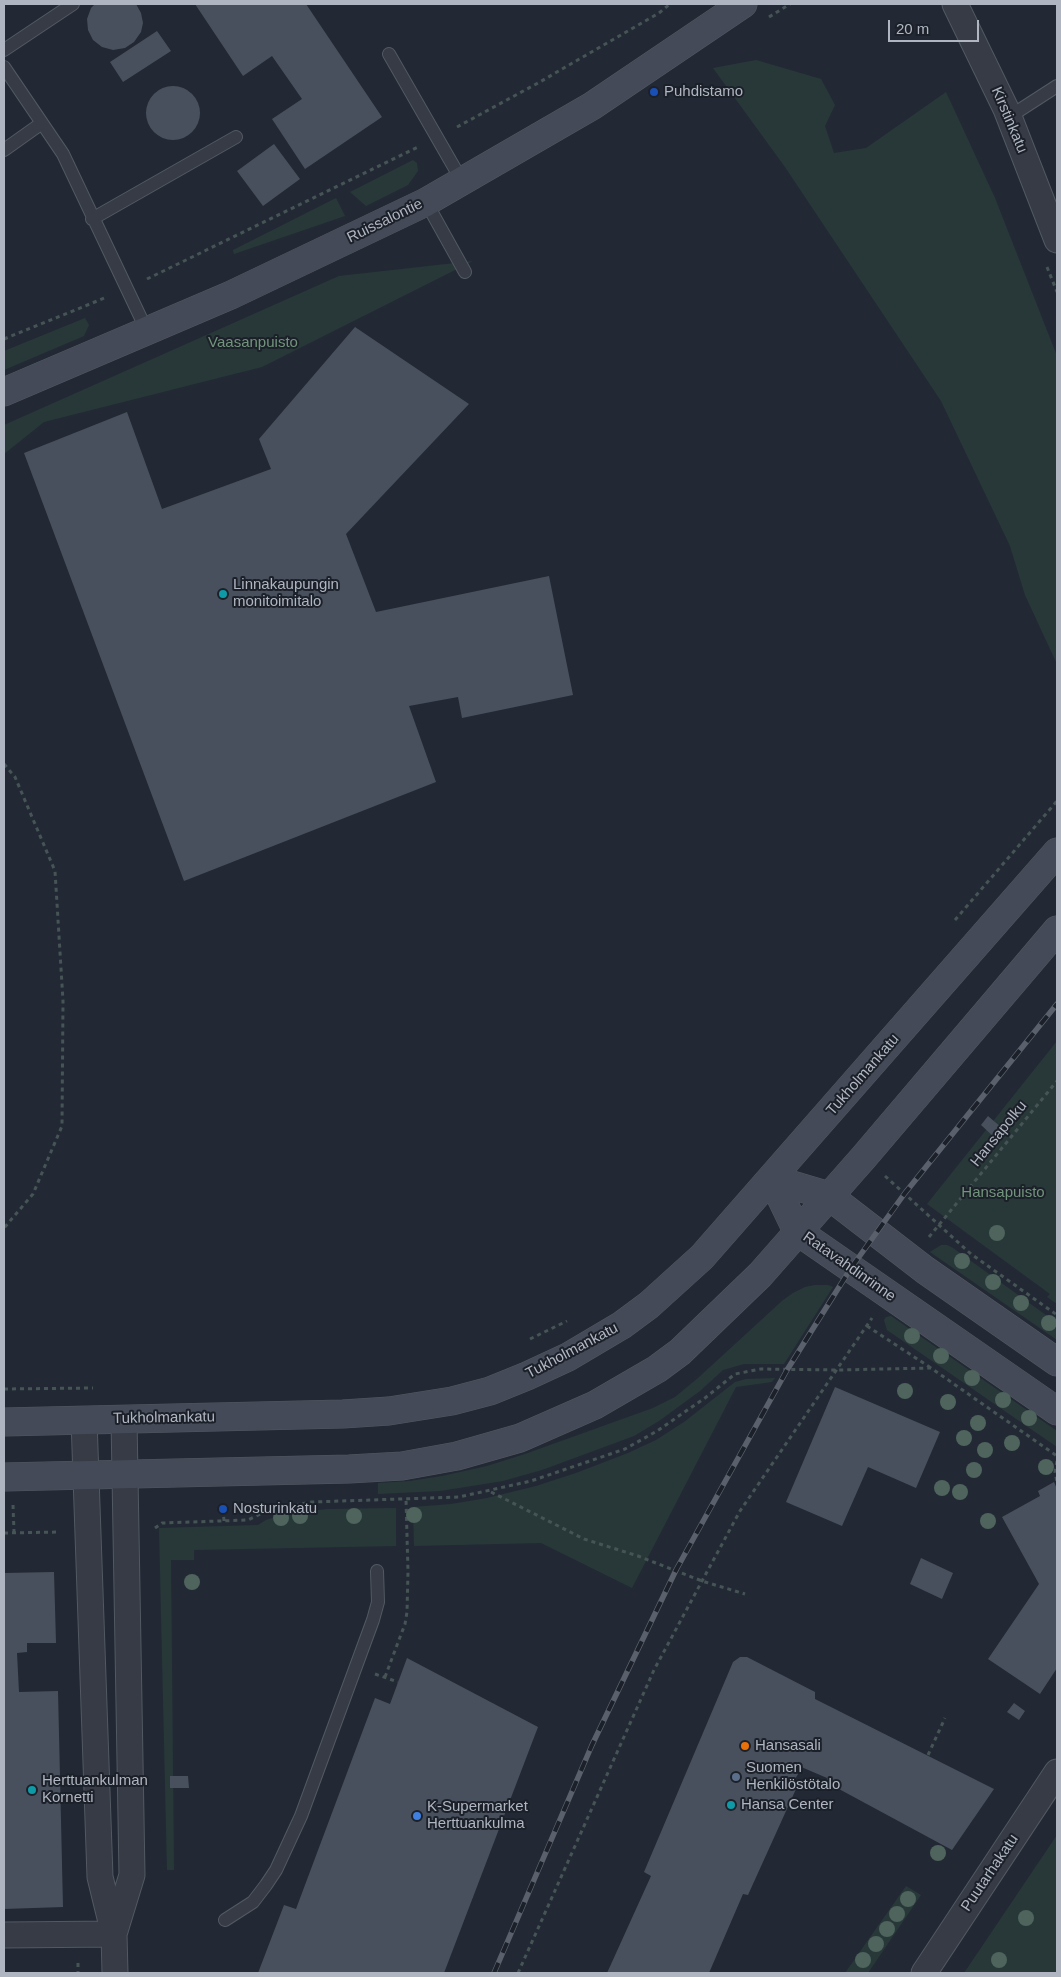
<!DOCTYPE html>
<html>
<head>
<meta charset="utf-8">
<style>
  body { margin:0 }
  #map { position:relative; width:1061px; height:1977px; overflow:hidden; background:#222934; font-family:Helvetica,sans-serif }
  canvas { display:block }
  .frame { position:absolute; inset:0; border:5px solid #b0b6c1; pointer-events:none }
  .scale { position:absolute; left:888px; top:20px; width:91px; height:22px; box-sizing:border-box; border:2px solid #b0b6c1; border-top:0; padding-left:6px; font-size:15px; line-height:18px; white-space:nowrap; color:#b0b6c1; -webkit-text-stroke:4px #1b2029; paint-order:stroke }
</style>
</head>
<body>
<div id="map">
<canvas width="1061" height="1977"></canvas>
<div class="frame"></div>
<div class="scale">20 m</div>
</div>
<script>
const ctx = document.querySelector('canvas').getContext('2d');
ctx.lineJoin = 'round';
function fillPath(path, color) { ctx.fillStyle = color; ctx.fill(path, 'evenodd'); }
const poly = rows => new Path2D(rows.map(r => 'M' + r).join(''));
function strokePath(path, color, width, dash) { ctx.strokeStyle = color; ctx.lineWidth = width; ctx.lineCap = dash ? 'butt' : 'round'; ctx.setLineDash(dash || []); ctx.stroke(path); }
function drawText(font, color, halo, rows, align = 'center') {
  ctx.font = font + ' Helvetica,sans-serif'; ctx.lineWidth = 4; ctx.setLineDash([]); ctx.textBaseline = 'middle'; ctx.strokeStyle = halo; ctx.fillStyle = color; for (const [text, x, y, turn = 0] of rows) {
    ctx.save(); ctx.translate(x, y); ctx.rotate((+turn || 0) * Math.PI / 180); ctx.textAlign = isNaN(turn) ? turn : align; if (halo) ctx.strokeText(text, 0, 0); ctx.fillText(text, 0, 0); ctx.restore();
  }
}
fillPath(poly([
  [756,60,821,79,835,105,825,126,834,153,866,148,946,92,995,198,1057,356,1057,664,1025,595,1010,546,941,401,785,167,713,68],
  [413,160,417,163,418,171,408,185,366,206,350,192],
  [336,198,345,216,234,254,233,250],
  [473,261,262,367,44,422,4,454,4,425,339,276],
  [85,318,89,325,84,336,4,370,4,351],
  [1057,1041,1057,1304,1047,1297,1050,1294,927,1204],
  [941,1245,947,1245,953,1248,1057,1323,1057,1340,930,1252],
  [815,1285,828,1285,833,1287,784,1364,744,1364,723,1370,700,1391,659,1421,634,1436,542,1470,503,1481,440,1491,378,1494,378,1483,410,1481,442,1476,487,1466,525,1454,653,1408,675,1397,698,1378,783,1300,793,1293,805,1287],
  [891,1316,1057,1431,1057,1447,887,1330,884,1320,886,1317],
  [775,1378,772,1382,736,1387,632,1588,541,1543,414,1546,413,1507,451,1504,487,1498,536,1486,576,1473,628,1453,656,1440,684,1422,735,1382,746,1379],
  [396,1508,396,1546,194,1550,194,1560,171,1560,174,1870,167,1870,159,1528,258,1525,266,1520,288,1513,328,1509],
  [1057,1835,1057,1973,964,1973],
  [906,1886,921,1895,868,1973,845,1973]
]), '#283839');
fillPath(poly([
  [95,4,136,4,141,13,143,23,141,32,134,42,125,48,113,50,102,47,93,40,88,30,87,19,91,8],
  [195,4,306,4,382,117,305,169,272,119,302,99,272,56,243,76],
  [157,31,171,51,123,82,110,62],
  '146 113a27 27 0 1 1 54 0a27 27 0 1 1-54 0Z',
  [274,144,300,179,263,206,237,171],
  [355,327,469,404,346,534,376,612,549,576,573,695,462,718,458,697,409,706,436,782,184,881,24,453,127,412,162,509,271,469,259,439],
  [988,1116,1002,1128,994,1137,981,1125],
  [835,1387,940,1432,916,1488,868,1467,842,1526,786,1502],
  [1054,1482,1057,1489,1057,1668,1040,1694,988,1659,1039,1584,1002,1517,1040,1496,1038,1491],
  [921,1558,953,1573,942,1599,910,1584],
  [54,1572,56,1643,27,1643,27,1652,17,1653,19,1692,58,1691,63,1907,4,1909,4,1573],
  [740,1657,747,1657,815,1692,815,1699,994,1789,952,1850,826,1782,827,1778,799,1766,795,1772,798,1774,791,1786,796,1789,748,1895,743,1894,709,1973,607,1973,651,1876,644,1872,733,1662],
  [407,1658,538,1727,444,1973,258,1973,284,1905,296,1909,375,1698,390,1704],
  [1014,1703,1025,1711,1019,1720,1007,1712],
  [170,1776,188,1776,189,1788,170,1788]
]), '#49505d');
const lane = poly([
  [4,50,73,4],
  [389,54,462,181],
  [4,67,63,154,147,331],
  [1009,117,1057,86],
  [4,150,42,123],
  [426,202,465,272],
  [92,219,236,137],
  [225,1920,253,1902,266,1885,276,1870,301,1816,373,1620,378,1602,377,1571]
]);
const street = poly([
  [955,4,1006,109,1057,240],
  [84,1420,100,1877,114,1934,115,1973],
  [114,1934,132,1875,124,1419],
  [4,1935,114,1934],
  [924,1973,1057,1772]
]);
const secondary = poly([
  [4,392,231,295,426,202,592,106,743,4],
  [772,1179,797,1231,1057,1411],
  [772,1179,829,1196,925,1270,1057,1362],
  [4,1422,343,1414,389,1411,452,1401,490,1391,527,1376,568,1357,622,1325,649,1305,702,1257,1057,852],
  [4,1477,349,1469,402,1466,457,1456,520,1438,595,1405,657,1369,680,1352,760,1275,864,1157,1057,930]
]);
strokePath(lane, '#535962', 14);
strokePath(street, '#535962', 27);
strokePath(secondary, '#535962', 29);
strokePath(poly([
  [769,17,790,4],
  [457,127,538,83,659,13,670,4],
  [1047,267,1057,292],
  [147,279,418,147],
  [4,339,107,297],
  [4,764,15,777,55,871,63,1001,62,1126,33,1194,4,1228],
  [955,920,1057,801],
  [885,1176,971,1254,1057,1315],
  [929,1237,1057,1081],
  [867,1326,931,1368],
  [530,1339,567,1321],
  [4,1389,93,1388],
  [1057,1461,1055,1472,1057,1482],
  [491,1492,584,1539,638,1556,702,1581,745,1594],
  [13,1505,14,1532],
  [223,1509,224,1521],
  [155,1528,162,1523,248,1520,271,1509,312,1502,459,1497,531,1481,625,1449,657,1431,705,1398,735,1374,761,1369,838,1370,931,1368,1057,1456],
  [4,1533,59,1532],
  [375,1674,398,1682],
  [385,1677,405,1624,407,1612,408,1572,406,1499],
  [928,1755,945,1718],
  [78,1963,78,1973],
  [518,1973,654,1670,702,1581,740,1511,872,1318]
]), '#465456', 3, [4, 4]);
strokePath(lane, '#363b45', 12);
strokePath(street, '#363b45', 25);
strokePath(secondary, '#444a57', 28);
const rail = poly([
  [494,1973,592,1745,676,1570,787,1370,851,1268,905,1193,1057,1004]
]);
strokePath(rail, '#5a616d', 5.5);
strokePath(rail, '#1b2029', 4, [11]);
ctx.fillStyle = '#4e645c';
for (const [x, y] of [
  [997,1233],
  [962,1261],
  [993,1282],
  [1021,1303],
  [1049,1323],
  [912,1336],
  [941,1356],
  [972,1378],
  [905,1391],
  [1003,1400],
  [948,1402],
  [1029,1418],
  [978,1423],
  [964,1438],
  [1012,1443],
  [985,1450],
  [1046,1467],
  [974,1470],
  [942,1488],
  [960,1492],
  [414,1515],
  [300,1516],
  [354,1516],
  [281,1518],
  [988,1521],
  [192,1582],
  [938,1853],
  [908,1899],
  [897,1914],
  [1026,1918],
  [887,1929],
  [876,1944],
  [863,1960],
  [999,1960]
]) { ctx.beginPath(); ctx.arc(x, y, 8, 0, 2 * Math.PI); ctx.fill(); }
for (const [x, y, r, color] of [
  [654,92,5,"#1a4fb4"],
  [223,594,5,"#0f9aa8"],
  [223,1509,5,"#1a4fb4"],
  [745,1746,5,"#e8710a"],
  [736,1777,5,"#5c6f8a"],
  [32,1790,5,"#0f9aa8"],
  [731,1805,5,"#0f9aa8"],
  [417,1816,5,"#3f7fe0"]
]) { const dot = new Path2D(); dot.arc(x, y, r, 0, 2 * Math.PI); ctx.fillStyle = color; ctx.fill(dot); strokePath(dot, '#1b2029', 2); }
drawText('15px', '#b0b6c1', '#1b2029', [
  ["Puhdistamo",664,92],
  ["Linnakaupungin",233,585],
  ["monitoimitalo",233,602],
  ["Nosturinkatu",233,1509],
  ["Hansasali",755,1746],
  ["Suomen",746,1768],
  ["Henkilöstötalo",746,1785],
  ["Herttuankulman",42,1781],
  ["Kornetti",42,1798],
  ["Hansa Center",741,1805],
  ["K-Supermarket",427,1807],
  ["Herttuankulma",427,1824]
], 'left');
drawText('15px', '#b0b6c1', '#1b2029', [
  ["Kirstinkatu",1009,120,67],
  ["Ruissalontie",385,221,-26],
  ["Tukholmankatu",863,1075,-49],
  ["Hansapolku",999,1134,-51],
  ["Ratavahdinrinne",849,1267,35],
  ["Tukholmankatu",572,1351,-28],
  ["Tukholmankatu",164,1418,-1],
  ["Puutarhakatu",990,1873,-56]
]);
drawText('15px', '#72947c', '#1b2029', [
  ["Vaasanpuisto",253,343],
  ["Hansapuisto",1003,1193]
]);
</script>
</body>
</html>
